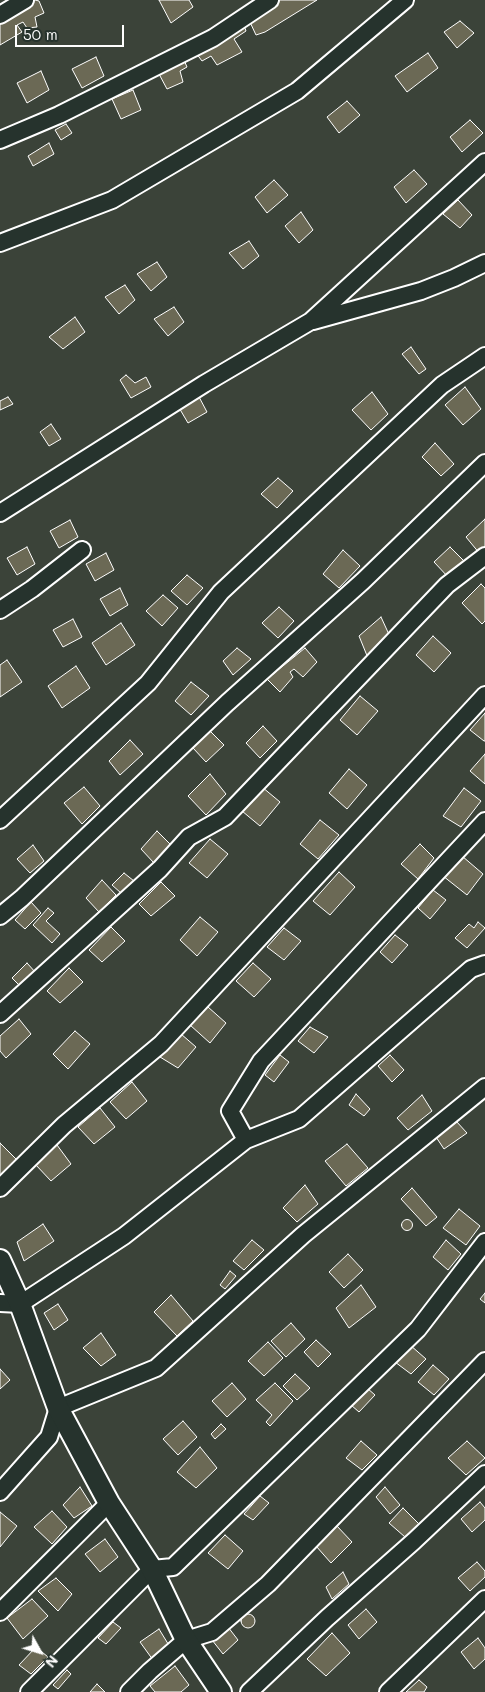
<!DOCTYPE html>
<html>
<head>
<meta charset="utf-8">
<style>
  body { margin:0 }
  #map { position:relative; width:485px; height:1692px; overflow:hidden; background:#3b4339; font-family:Mali,sans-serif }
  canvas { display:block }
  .north { position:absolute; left:15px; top:1627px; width:50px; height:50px; -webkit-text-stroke:4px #26332d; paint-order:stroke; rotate:129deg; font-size:14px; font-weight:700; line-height:20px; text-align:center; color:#fff }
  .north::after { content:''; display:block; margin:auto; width:18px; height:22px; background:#fff; clip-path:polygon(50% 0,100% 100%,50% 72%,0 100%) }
  .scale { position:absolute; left:15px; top:25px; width:109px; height:22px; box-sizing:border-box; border:2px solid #fff; border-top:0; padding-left:6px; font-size:15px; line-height:18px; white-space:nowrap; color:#fff; -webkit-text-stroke:4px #26332d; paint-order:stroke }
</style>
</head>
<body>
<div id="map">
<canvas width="485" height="1692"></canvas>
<div class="north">N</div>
<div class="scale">50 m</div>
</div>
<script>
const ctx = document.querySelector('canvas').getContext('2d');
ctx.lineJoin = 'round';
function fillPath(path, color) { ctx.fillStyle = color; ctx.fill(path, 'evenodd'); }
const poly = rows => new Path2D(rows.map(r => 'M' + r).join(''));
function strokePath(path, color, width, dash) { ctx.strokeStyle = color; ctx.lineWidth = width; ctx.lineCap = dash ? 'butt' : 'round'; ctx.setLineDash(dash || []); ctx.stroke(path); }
const building = poly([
  [35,0,39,1,44,13,35,17,37,27,27,28,23,22,17,25,22,32,0,45,0,21,35,0],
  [159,0,189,0,193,7,171,23,159,0],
  [279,0,317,0,265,32,256,35,249,20,279,0],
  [460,21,474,33,457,48,444,32,460,21],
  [243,23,246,31,234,39,242,52,217,65,211,56,202,61,196,53,243,23],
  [428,53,438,68,407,92,395,76,428,53],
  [96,57,104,76,82,88,72,69,96,57],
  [184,60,187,67,180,71,183,82,167,89,159,74,184,60],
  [41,71,49,90,27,103,17,83,41,71],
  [133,90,141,110,121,119,112,99,133,90],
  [347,101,360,115,339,133,327,117,347,101],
  [470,120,483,133,462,152,450,137,470,120],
  [66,124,72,133,61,140,55,130,66,124],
  [49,143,54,154,33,166,28,156,49,143],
  [414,170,427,184,406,203,394,187,414,170],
  [274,180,288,195,267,213,255,197,274,180],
  [458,200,472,215,460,228,443,214,458,200],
  [301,212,313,230,299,243,285,226,301,212],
  [249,241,259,256,243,269,229,253,249,241],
  [157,262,167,277,151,291,137,274,157,262],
  [125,285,135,300,119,314,105,297,125,285],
  [174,307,184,322,168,336,154,319,174,307],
  [75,317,85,332,63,349,49,337,75,317],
  [411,347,426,369,419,374,402,354,411,347],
  [126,375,135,383,146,377,151,387,131,398,120,380,126,375],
  [465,387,481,409,463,425,445,405,465,387],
  [372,392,388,414,371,430,352,410,372,392],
  [198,395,207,412,188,423,178,406,198,395],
  [8,397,13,404,0,410,0,401,8,397],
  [51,424,61,439,49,446,40,432,51,424],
  [435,443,454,464,441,476,422,457,435,443],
  [278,478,293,491,277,508,261,494,278,478],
  [485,519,485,550,480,554,466,537,485,519],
  [70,520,78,537,59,548,50,531,70,520],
  [27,547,35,564,17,575,7,558,27,547],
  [450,547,466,563,449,578,434,562,450,547],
  [343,550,360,566,339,588,323,574,343,550],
  [106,553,114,570,95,581,86,564,106,553],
  [187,575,203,588,187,605,171,591,187,575],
  [481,584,485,588,485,621,482,624,462,603,481,584],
  [120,588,128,605,110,616,100,599,120,588],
  [163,595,178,608,162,626,146,611,163,595],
  [279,607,294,621,278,638,262,623,279,607],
  [381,617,392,641,370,663,359,636,381,617],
  [73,619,82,637,63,647,53,630,73,619],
  [121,623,135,645,106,665,92,643,121,623],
  [433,636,451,653,434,672,416,655,433,636],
  [237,648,251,659,233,675,223,661,237,648],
  [305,648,317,662,303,677,294,669,290,672,293,677,280,692,267,679,305,648],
  [7,660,22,682,0,697,0,665,7,660],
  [76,666,90,688,62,708,48,686,76,666],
  [191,682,209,696,191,715,175,701,191,682],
  [360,696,378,711,357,735,340,720,360,696],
  [485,713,485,741,484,741,470,730,485,713],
  [263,726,277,741,260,758,246,743,263,726],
  [209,730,224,745,206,762,193,748,209,730],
  [130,740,143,754,120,775,109,761,130,740],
  [485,754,485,784,470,771,485,754],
  [349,769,367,785,347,809,329,793,349,769],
  [210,774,226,794,206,815,188,796,210,774],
  [84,787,100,806,82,824,64,803,84,787],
  [262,787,280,802,260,826,242,811,262,787],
  [464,788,481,801,461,827,443,816,464,788],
  [320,820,339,835,318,859,300,844,320,820],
  [157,831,172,846,154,863,141,849,157,831],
  [210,839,228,854,207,878,189,863,210,839],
  [420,844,434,858,418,879,401,864,420,844],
  [33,845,44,861,30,873,17,859,33,845],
  [462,856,483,874,467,895,443,876,462,856],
  [339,872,355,887,330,915,313,901,339,872],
  [124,873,134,881,121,893,112,885,124,873],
  [102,880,116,895,99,912,86,898,102,880],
  [161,882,175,896,151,916,139,904,161,882],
  [433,890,446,900,430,919,418,908,433,890],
  [31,902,41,913,25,929,15,920,31,902],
  [48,908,54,913,46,921,60,934,52,943,33,925,48,908],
  [200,917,218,932,197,956,180,940,200,917],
  [478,922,485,928,467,948,455,938,469,924,474,928,478,922],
  [111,927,125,941,102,962,89,950,111,927],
  [284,928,301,941,284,960,267,947,284,928],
  [395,935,408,945,392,963,380,952,395,935],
  [27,963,36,973,21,987,12,978,27,963],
  [253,963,271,979,254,997,236,981,253,963],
  [69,968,83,982,60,1003,47,991,69,968],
  [208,1007,226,1023,210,1043,190,1025,208,1007],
  [19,1019,31,1034,6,1058,0,1051,0,1036,19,1019],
  [310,1027,328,1037,314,1053,298,1041,310,1027],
  [75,1031,90,1044,68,1069,53,1054,75,1031],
  [181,1034,196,1047,178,1068,160,1057,181,1034],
  [280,1055,289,1062,274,1082,265,1075,280,1055],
  [390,1055,404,1070,392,1082,378,1066,390,1055],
  [132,1082,147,1101,126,1119,110,1102,132,1082],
  [356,1094,370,1109,364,1116,349,1105,356,1094],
  [422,1095,432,1111,408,1130,397,1118,422,1095],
  [100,1108,115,1127,94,1144,78,1127,100,1108],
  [456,1121,467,1133,444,1149,436,1137,456,1121],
  [0,1143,17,1160,0,1175,0,1143],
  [347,1144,368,1168,346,1186,325,1161,347,1144],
  [57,1145,71,1164,51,1181,35,1164,57,1145],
  [305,1185,318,1204,297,1222,283,1208,305,1185],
  [412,1188,437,1217,426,1226,401,1199,412,1188],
  [459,1209,480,1226,466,1245,443,1228,459,1209],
  '401.5 1225a5.5 5.5 0 1 1 11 0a5.5 5.5 0 1 1-11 0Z',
  [43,1224,54,1241,24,1261,17,1242,43,1224],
  [252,1240,264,1250,244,1270,233,1261,252,1240],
  [446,1240,461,1254,448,1270,433,1257,446,1240],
  [348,1254,363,1270,344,1288,329,1272,348,1254],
  [230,1271,236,1276,225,1289,220,1285,230,1271],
  [361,1285,376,1307,349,1328,336,1308,361,1285],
  [485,1293,485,1303,480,1299,485,1293],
  [171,1295,193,1321,177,1336,154,1312,171,1295],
  [58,1304,68,1320,54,1330,44,1313,58,1304],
  [291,1323,305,1339,286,1357,271,1341,291,1323],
  [101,1333,116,1355,101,1366,83,1348,101,1333],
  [316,1340,331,1354,318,1367,304,1352,316,1340],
  [268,1342,283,1358,264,1376,248,1361,268,1342],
  [410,1345,426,1359,411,1374,395,1362,410,1345],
  [433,1365,449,1379,434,1395,418,1382,433,1365],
  [0,1369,10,1380,0,1389,0,1369],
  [295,1374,310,1388,297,1400,283,1386,295,1374],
  [232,1383,246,1399,227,1417,212,1401,232,1383],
  [275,1383,293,1401,270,1426,266,1422,272,1415,256,1400,275,1383],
  [367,1388,375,1395,359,1412,351,1405,367,1388],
  [183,1421,197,1437,178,1455,163,1439,183,1421],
  [221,1424,226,1429,215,1439,211,1434,221,1424],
  [361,1441,377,1455,362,1470,346,1458,361,1441],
  [467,1441,485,1458,466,1475,448,1458,467,1441],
  [200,1447,217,1468,196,1488,177,1472,200,1447],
  [80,1487,92,1506,74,1518,63,1505,80,1487],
  [385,1487,400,1505,390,1514,376,1497,385,1487],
  [260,1496,269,1503,253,1520,244,1514,260,1496],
  [480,1502,485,1508,485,1520,472,1532,461,1519,480,1502],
  [403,1508,419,1524,405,1537,389,1523,403,1508],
  [52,1511,67,1527,52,1544,34,1527,52,1511],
  [0,1512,17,1526,0,1547,0,1512],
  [336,1525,352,1542,331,1563,316,1546,336,1525],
  [225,1535,243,1551,228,1569,208,1553,225,1535],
  [105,1539,118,1557,100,1572,85,1554,105,1539],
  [477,1562,485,1571,485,1577,470,1591,458,1578,477,1562],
  [343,1572,349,1584,332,1599,326,1587,343,1572],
  [56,1578,72,1594,58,1611,38,1591,56,1578],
  [32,1599,48,1616,23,1639,7,1618,32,1599],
  [366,1609,377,1622,359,1639,348,1625,366,1609],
  '241 1621a7 7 0 1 1 14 0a7 7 0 1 1-14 0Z',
  [113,1622,121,1628,106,1644,98,1638,113,1622],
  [228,1627,238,1640,223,1654,212,1640,228,1627],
  [159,1629,170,1647,153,1660,140,1642,159,1629],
  [332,1633,350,1653,326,1676,307,1659,332,1633],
  [478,1638,485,1648,485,1659,474,1669,461,1652,478,1638],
  [36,1647,48,1657,31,1674,19,1665,36,1647],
  [175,1666,189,1685,181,1692,155,1692,150,1686,175,1666],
  [67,1670,71,1674,58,1689,53,1685,67,1670],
  [419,1680,427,1687,424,1692,406,1692,419,1680],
  [97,1684,105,1692,90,1692,97,1684]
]);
fillPath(building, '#6b6955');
strokePath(building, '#fff', 1);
const minor = poly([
  [0,15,25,0],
  [0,140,59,115,213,38,270,0],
  [0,243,112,200,297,91,405,0],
  [313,321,421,291,454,278,485,263],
  [0,513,204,384,311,321,485,162],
  [0,610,32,589,82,550],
  [0,820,148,683,221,592,442,385,485,356],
  [0,916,22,898,227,703,363,581,485,463],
  [0,1014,160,869,189,837,225,817,447,585,485,556],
  [246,1140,230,1111,261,1061,485,821],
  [0,1188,64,1125,161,1044,485,695],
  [0,1303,20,1304,124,1236,246,1140,299,1119,471,969,485,964],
  [0,1492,49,1437,58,1408,156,1368,303,1235,485,1087],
  [0,1612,109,1503],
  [29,1692,152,1569,173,1567,418,1329,485,1242],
  [129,1692,150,1671,186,1640,212,1632,268,1584,485,1361],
  [249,1692,327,1618,414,1541,485,1474],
  [388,1692,485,1599]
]);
const tertiary = poly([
  [0,1260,20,1304,58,1408,109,1503,152,1569,186,1640,221,1692]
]);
strokePath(minor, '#fff', 20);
strokePath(tertiary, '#fff', 24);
strokePath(minor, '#26332d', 16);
strokePath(tertiary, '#26332d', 20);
</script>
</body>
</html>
